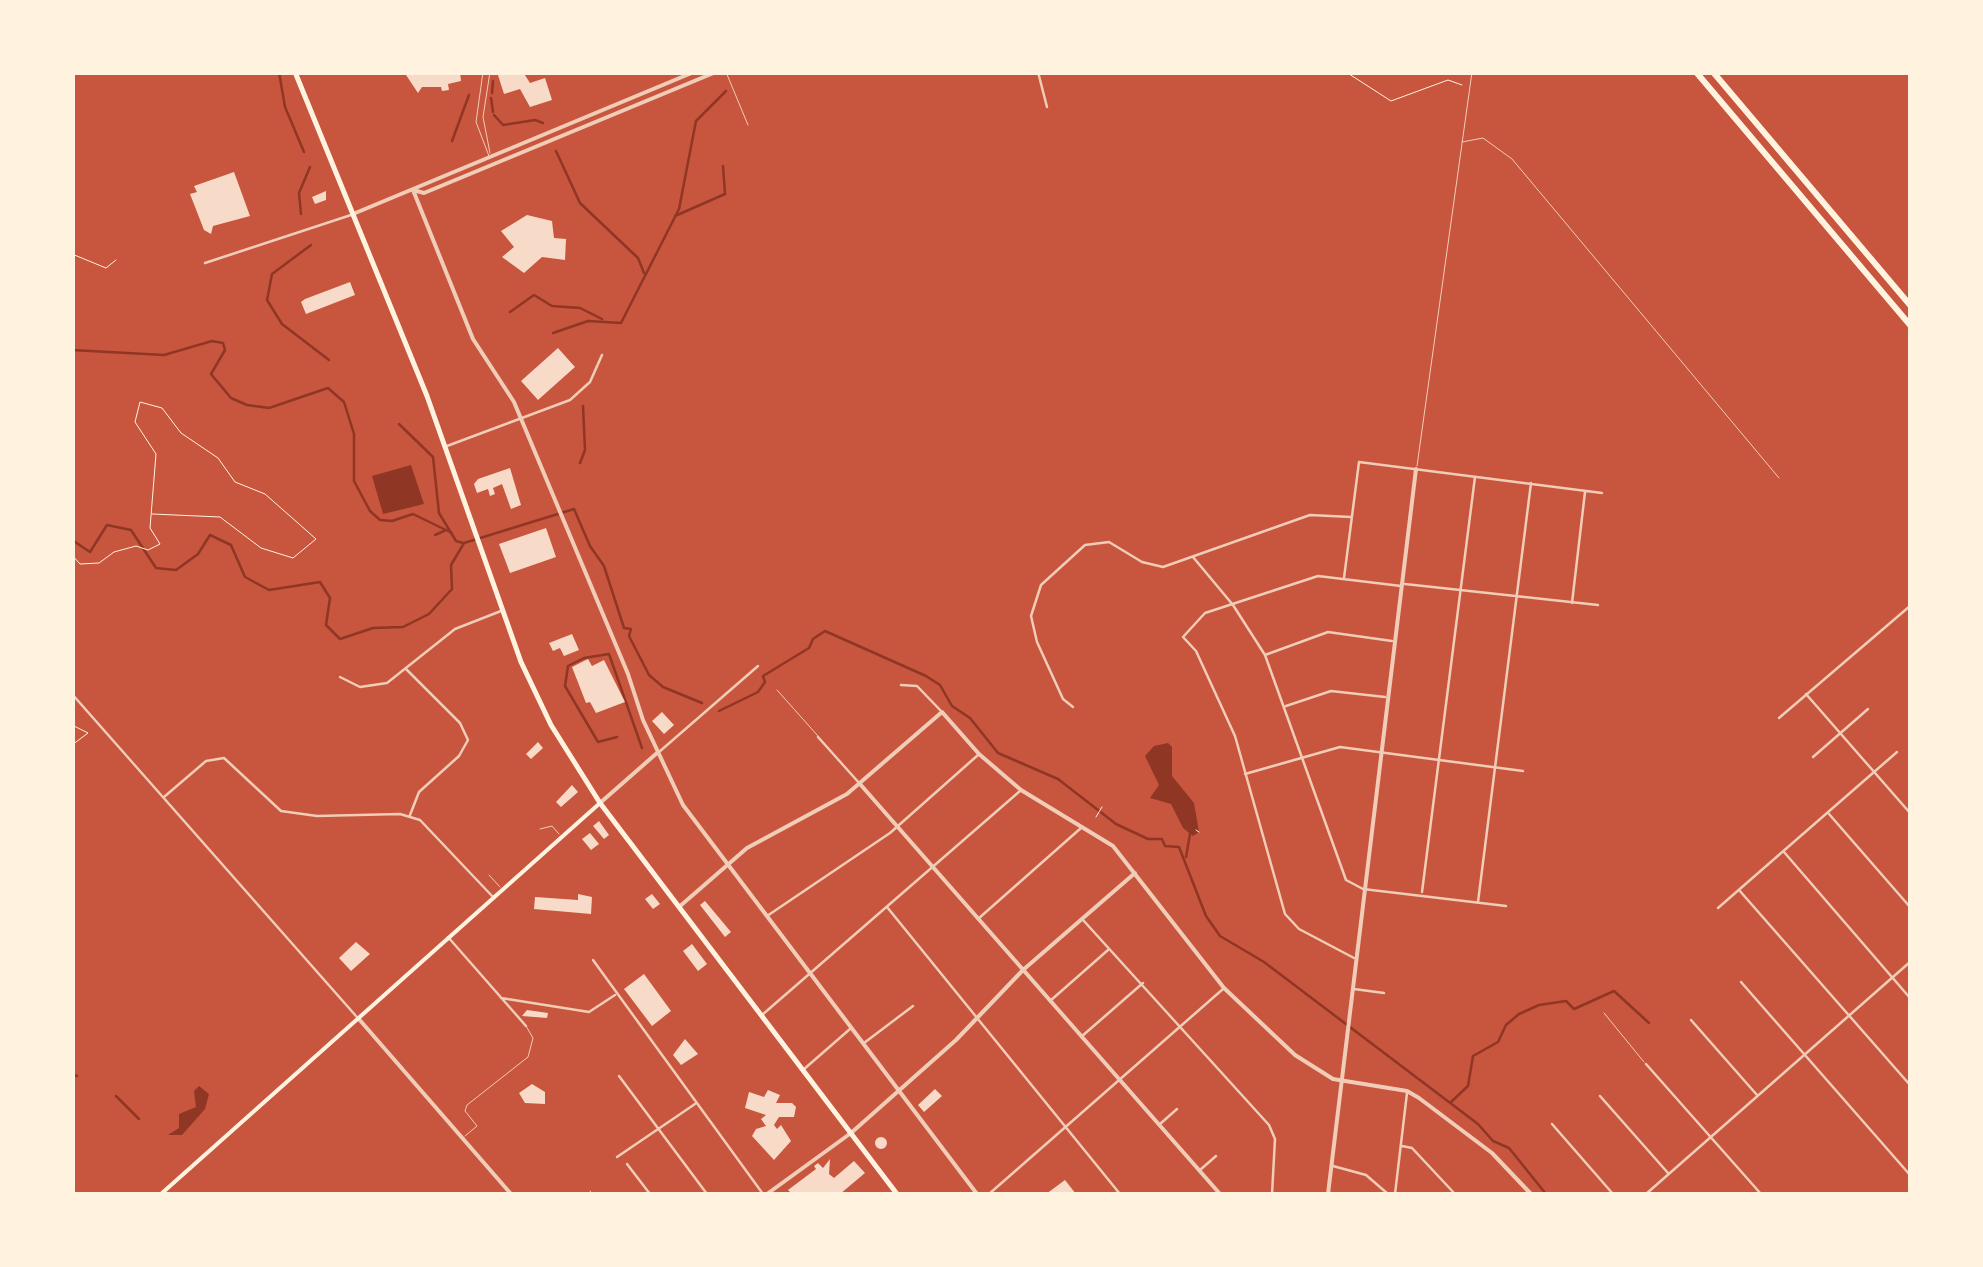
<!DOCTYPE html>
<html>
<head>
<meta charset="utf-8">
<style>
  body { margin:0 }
  #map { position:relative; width:1983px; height:1267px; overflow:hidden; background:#c8553d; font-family:"DejaVu Sans",sans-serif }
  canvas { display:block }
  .frame { position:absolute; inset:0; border:75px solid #fff3e0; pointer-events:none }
</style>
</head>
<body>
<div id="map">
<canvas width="1983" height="1267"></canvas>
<div class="frame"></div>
</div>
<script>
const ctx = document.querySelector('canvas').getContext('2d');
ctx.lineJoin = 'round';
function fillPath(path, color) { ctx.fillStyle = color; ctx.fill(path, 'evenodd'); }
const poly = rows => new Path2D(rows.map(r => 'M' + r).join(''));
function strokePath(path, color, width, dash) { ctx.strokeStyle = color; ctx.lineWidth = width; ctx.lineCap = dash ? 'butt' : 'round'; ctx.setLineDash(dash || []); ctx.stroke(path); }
fillPath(poly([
  [411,465,424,504,383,514,372,476],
  [1168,743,1172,747,1172,776,1194,803,1199,832,1193,836,1183,828,1171,804,1150,798,1159,785,1145,756,1154,746],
  [199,1086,209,1094,205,1109,182,1135,168,1135,179,1128,179,1114,196,1107,194,1091]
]), '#8f3625');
strokePath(poly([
  [279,72,285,107,304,152],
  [492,93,493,81],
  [491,98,493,112],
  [494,115,503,125,535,120,543,123],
  [452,141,469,95],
  [556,151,580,203,638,258,644,273],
  [301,214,299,193,310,167],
  [675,216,725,194,723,166],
  [311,245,272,274,267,300,282,324,329,360],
  [510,312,534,295,552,306,580,308,602,319],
  [553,333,588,321,621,323,679,209,696,121,726,91],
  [72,350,164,355,212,341,223,343,225,350,211,374,231,398,247,405,269,408,328,388,344,402,354,434,354,481,370,511,380,520,392,521,413,514,452,533],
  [399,424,433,457,439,513,456,541,463,543],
  [580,463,585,450,583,406],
  [435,535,444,531],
  [72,540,90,552,107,525,131,530,156,568,176,570,198,554,210,535,231,545,245,577,269,590,320,582,330,598,326,625,340,639,373,628,403,627,429,614,452,589,451,565,464,543,574,509,590,546,604,566,624,628,631,629,629,636,649,675,663,687,702,703],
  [719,711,758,692,765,682,763,676,809,648,813,639,825,631,926,676,940,685,952,706,970,718,998,753,1058,779,1116,824,1148,839,1162,839,1165,846,1179,847,1206,916,1220,936,1264,962,1478,1124,1493,1141,1509,1148,1546,1194],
  [617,737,598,742,565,686,568,666,584,658,609,654,642,748],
  [1186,857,1190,834],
  [72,1075,77,1076],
  [116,1096,139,1119],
  [1450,1103,1468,1086,1473,1056,1498,1042,1506,1025,1519,1014,1539,1005,1566,1001,1574,1009,1614,991,1649,1023]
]), '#8f3625', 2.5);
fillPath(poly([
  [404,72,460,72,461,81,448,84,449,90,442,91,441,87,422,87,418,93],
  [497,72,523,72,530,83,545,78,552,100,530,107,520,89,504,94],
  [234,172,250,216,213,226,211,234,204,230,190,194,197,192,194,186],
  [326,191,326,200,315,204,312,197],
  [527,215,552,221,554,238,566,239,565,260,542,257,524,273,502,257,514,247,501,231],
  [350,282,355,295,306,314,301,302,305,299],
  [558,348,575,367,538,400,521,381],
  [510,468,521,505,511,509,502,484,493,488,495,494,490,496,488,489,477,493,474,484,478,479],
  [546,528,556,557,510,573,499,544],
  [572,634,579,650,564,656,560,648,553,651,549,643],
  [588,659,592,666,604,660,625,702,596,713,590,702,586,703,572,667],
  [662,712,674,725,664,734,652,721],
  [538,742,543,748,531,759,526,754],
  [572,785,578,792,561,807,556,802],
  [599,821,609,835,604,839,593,826],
  [590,833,599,844,591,850,582,839],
  [578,894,592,897,591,914,534,909,535,897,578,900],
  [652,894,660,904,653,909,645,899],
  [705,901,731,932,725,937,700,905],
  [356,942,370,954,351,971,339,958],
  [692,944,707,964,698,971,683,951],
  [644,974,671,1011,652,1026,624,989],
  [527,1010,548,1013,547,1018,522,1016],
  [685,1039,698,1054,681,1065,673,1055],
  [532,1084,545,1092,545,1104,525,1103,519,1093],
  [935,1089,942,1096,924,1112,918,1105],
  [768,1090,780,1095,776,1103,792,1103,796,1107,794,1117,779,1117,774,1125,777,1129,781,1125,791,1141,774,1160,752,1136,756,1129,766,1126,761,1119,766,1115,745,1108,749,1092,764,1097],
  '875 1143a6 6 0 1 1 12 0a6 6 0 1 1-12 0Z',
  [830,1159,829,1174,834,1178,854,1161,865,1173,840,1194,792,1194,788,1190,816,1169,814,1166,818,1163,823,1168],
  [1065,1180,1076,1194,1046,1194]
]), '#f7dbc8');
strokePath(poly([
  [1346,72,1391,101,1448,80,1462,85],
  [72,254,106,268,116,260],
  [72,555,80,564,99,563,114,552,136,546,148,550,160,544,150,528,156,454,135,422,140,402,162,408,181,433,218,458,235,482,265,494,316,539,293,558,261,548,220,517,152,514],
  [72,725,88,733,72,745],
  [1096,817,1102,807],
  [1196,830,1199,832]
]), '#fff3e0', 1);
strokePath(poly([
  [483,72,476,122,489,156],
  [726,72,748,125],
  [1462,142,1483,138,1512,159,1779,478],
  [490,153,483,117,490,72],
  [1417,466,1472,72],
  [777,690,818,736],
  [540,829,552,826,559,834],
  [489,875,500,887],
  [1604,1013,1644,1062],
  [465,1136,477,1126,465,1111,467,1105,528,1057,533,1038,526,1026],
  [590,1191,593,1194]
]), '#f1ccb7', 1);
strokePath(poly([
  [1038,72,1047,107],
  [205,263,351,215],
  [447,446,570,400,590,382,602,355],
  [1193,557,1233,605,1265,655,1346,880,1363,889,1506,906],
  [1344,578,1359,462,1602,493],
  [1405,584,1598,605],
  [1572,603,1585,492],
  [1265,655,1328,632,1392,641],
  [406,669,460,723,468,740,459,756,419,792,410,815],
  [340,677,360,687,387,683,455,629,501,611],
  [901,685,917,686,942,712],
  [72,694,356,1016],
  [1806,694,1910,813],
  [1286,706,1331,691,1385,697],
  [1073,707,1063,699,1037,642,1031,616,1041,585,1085,545,1109,542,1142,562,1163,567,1310,515,1351,517],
  [1779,718,1910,606],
  [818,737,860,784],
  [659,752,758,666],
  [1813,757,1868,709],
  [1245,774,1340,747,1523,771],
  [164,797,206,761,224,758,281,811,317,816,400,814,420,820,493,897],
  [1829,814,1910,907],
  [1784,852,1910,998],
  [1739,890,1910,1085],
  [1422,892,1475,477],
  [1478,902,1531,483],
  [887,907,1120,1194],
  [1718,908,1897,752],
  [767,916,890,833,978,755],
  [978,919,1081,828],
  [1083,920,1269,1125,1275,1139,1272,1194],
  [448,937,526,1026],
  [1354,958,1299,929,1285,914,1235,736,1196,651,1183,637,1205,613,1318,576,1401,586],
  [593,960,763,1194],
  [1741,982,1910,1175],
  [1354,989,1384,993],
  [501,998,589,1012,615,995],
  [1050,1001,1108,950],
  [762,1015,1020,791],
  [1691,1020,1757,1095],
  [1081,1037,1143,983],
  [864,1043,913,1006],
  [1646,1064,1761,1194],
  [803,1070,850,1029],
  [619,1076,707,1194],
  [1600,1096,1668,1173],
  [1160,1124,1177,1109],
  [1552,1124,1613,1194],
  [1402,1146,1412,1148,1455,1194],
  [617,1157,695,1104],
  [627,1164,650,1194],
  [1333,1166,1366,1175,1388,1194],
  [1200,1170,1216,1156],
  [989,1194,1223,989],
  [1395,1194,1407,1093],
  [1646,1194,1910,962]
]), '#f1ccb7', 2.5);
strokePath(poly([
  [413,190,473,339,514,402,628,674,643,720,683,805,977,1194],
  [413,190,424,193,716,72],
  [353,214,694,72],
  [860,784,1220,1194],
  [600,803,657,753],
  [679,907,747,848,847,794,942,712,979,754,1021,790,1113,846,1224,988,1295,1055,1333,1079,1407,1091,1419,1098,1492,1153,1531,1194],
  [358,1018,511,1194],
  [767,1194,851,1133,956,1040,1023,970,1135,873],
  [1328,1194,1416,469]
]), '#f1ccb7', 4);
strokePath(poly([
  [161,1194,600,803]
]), '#fff3e0', 4);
strokePath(poly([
  [295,72,427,396,521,662,551,725,600,803,897,1194]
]), '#fff3e0', 5);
strokePath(poly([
  [1696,72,1910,325],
  [1713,72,1910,305]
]), '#fff3e0', 6);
</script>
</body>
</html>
